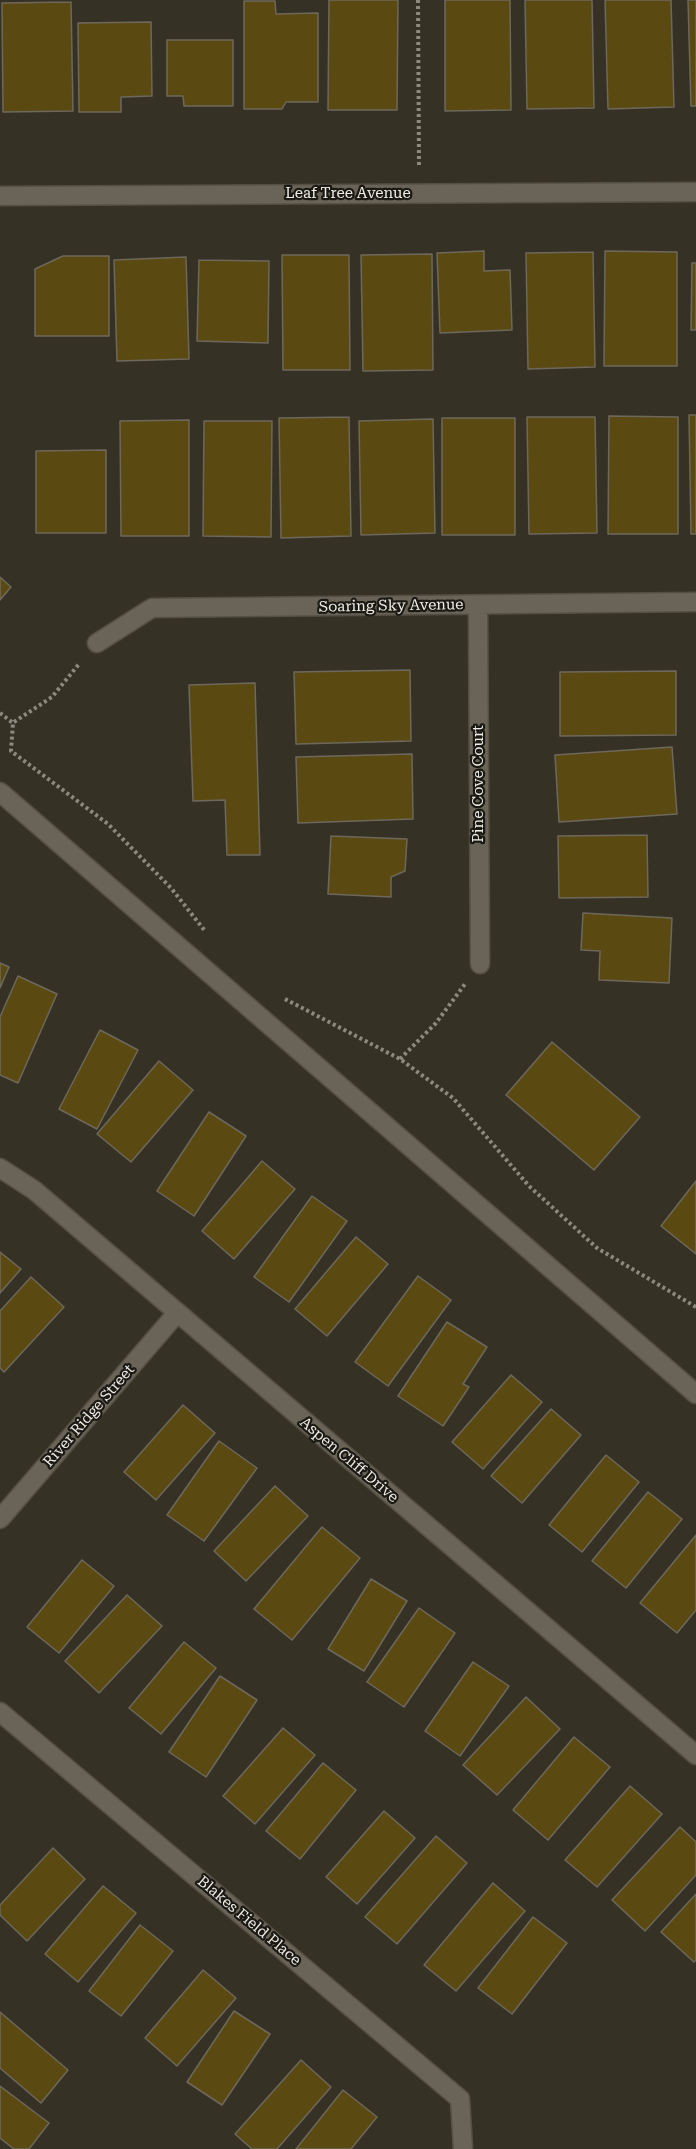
<!DOCTYPE html>
<html>
<head>
<meta charset="utf-8">
<style>
  body { margin:0 }
  canvas { display:block; background:#353125 }
</style>
</head>
<body>
<canvas width="696" height="2149"></canvas>
<script>
const ctx = document.querySelector('canvas').getContext('2d');
ctx.lineJoin = 'round';
function fillPath(path, color) { ctx.fillStyle = color; ctx.fill(path, 'evenodd'); }
const poly = rows => new Path2D(rows.map(r => 'M' + r).join(''));
function strokePath(path, color, width, dash) { ctx.strokeStyle = color; ctx.lineWidth = width; ctx.lineCap = dash ? 'butt' : 'round'; ctx.setLineDash(dash || []); ctx.stroke(path); }
function drawText(font, color, halo, rows, align = 'center') {
  ctx.font = font + ' "Roboto Serif",serif'; ctx.lineWidth = 4.5; ctx.setLineDash([]); ctx.textBaseline = 'middle'; ctx.strokeStyle = halo; ctx.fillStyle = color; for (const [text, x, y, turn = 0] of rows) {
    ctx.save(); ctx.translate(x, y); ctx.rotate((+turn || 0) * Math.PI / 180); ctx.textAlign = isNaN(turn) ? turn : align; if (halo) ctx.strokeText(text, 0, 0); ctx.fillText(text, 0, 0); ctx.restore();
  }
}
const building = poly([
  [329,0,398,0,397,110,328,110,329,0],
  [445,0,510,0,511,110,445,111,445,0],
  [525,0,592,0,594,108,527,109,525,0],
  [605,0,671,0,674,107,608,109,605,0],
  [688,0,696,0,696,106,691,106,688,0],
  [244,1,275,1,276,14,318,13,318,102,286,102,282,109,244,109,244,1],
  [71,2,73,111,3,112,2,3,71,2],
  [151,22,152,96,121,97,121,112,79,112,78,23,151,22],
  [167,40,233,40,233,106,184,106,183,96,167,96,167,40],
  [484,251,484,271,510,270,512,330,440,333,437,253,484,251],
  [605,251,677,252,677,366,604,366,605,251],
  [593,252,595,367,528,369,526,253,593,252],
  [432,254,433,370,363,371,361,255,432,254],
  [282,255,349,255,350,370,283,370,282,255],
  [63,256,109,256,109,336,35,336,35,269,63,256],
  [186,257,189,359,117,361,114,260,186,257],
  [199,260,269,261,268,343,197,341,199,260],
  [692,263,696,263,696,330,691,330,692,263],
  [689,415,696,415,696,534,691,534,689,415],
  [609,416,678,417,678,534,608,534,609,416],
  [349,417,351,536,281,538,279,418,349,417],
  [527,417,595,417,597,533,529,534,527,417],
  [442,418,515,418,515,535,442,535,442,418],
  [433,419,435,533,361,535,359,421,433,419],
  [189,420,189,536,121,536,120,421,189,420],
  [204,421,272,421,271,537,203,536,204,421],
  [106,450,106,533,36,533,36,451,106,450],
  [0,577,11,587,0,600,0,577],
  [410,670,411,741,296,744,294,672,410,670],
  [676,671,676,735,560,736,560,672,676,671],
  [255,683,260,855,227,855,225,800,193,801,189,685,255,683],
  [672,747,677,814,559,822,555,755,672,747],
  [412,754,413,819,298,823,296,757,412,754],
  [647,835,648,897,559,898,558,836,647,835],
  [331,836,407,839,405,871,391,877,391,897,328,894,331,836],
  [583,913,672,918,669,983,599,980,600,951,581,950,583,913],
  [0,963,9,967,0,988,0,963],
  [18,976,57,994,18,1083,0,1075,0,1017,18,976],
  [100,1030,138,1050,97,1129,59,1109,100,1030],
  [552,1042,640,1117,594,1170,506,1095,552,1042],
  [159,1061,193,1090,131,1162,97,1134,159,1061],
  [209,1112,246,1136,194,1216,157,1191,209,1112],
  [262,1161,295,1189,234,1259,202,1231,262,1161],
  [696,1181,696,1254,661,1226,696,1181],
  [312,1196,347,1221,289,1302,254,1277,312,1196],
  [356,1237,388,1264,327,1336,295,1309,356,1237],
  [0,1252,21,1269,0,1293,0,1252],
  [418,1276,451,1300,388,1386,355,1362,418,1276],
  [31,1277,64,1307,4,1372,0,1368,0,1311,31,1277],
  [447,1322,487,1347,463,1384,469,1387,443,1426,398,1396,447,1322],
  [511,1375,542,1402,483,1469,452,1442,511,1375],
  [183,1405,215,1433,156,1500,124,1472,183,1405],
  [551,1409,581,1435,522,1503,491,1476,551,1409],
  [219,1441,257,1468,204,1541,167,1515,219,1441],
  [606,1455,639,1482,582,1552,549,1525,606,1455],
  [275,1486,308,1516,246,1581,214,1551,275,1486],
  [648,1492,682,1519,626,1588,592,1561,648,1492],
  [322,1527,360,1558,292,1640,254,1609,322,1527],
  [696,1535,696,1610,677,1633,640,1603,696,1535],
  [82,1560,114,1586,59,1653,27,1627,82,1560],
  [371,1579,407,1601,364,1671,328,1649,371,1579],
  [127,1595,162,1626,99,1693,65,1661,127,1595],
  [419,1608,455,1633,404,1707,367,1682,419,1608],
  [184,1642,216,1668,161,1734,129,1708,184,1642],
  [473,1662,509,1686,460,1756,425,1731,473,1662],
  [220,1676,257,1700,206,1777,169,1752,220,1676],
  [526,1697,560,1729,497,1795,463,1765,526,1697],
  [283,1728,315,1755,255,1824,223,1796,283,1728],
  [574,1737,610,1767,548,1840,513,1810,574,1737],
  [323,1763,356,1790,300,1859,266,1831,323,1763],
  [630,1786,662,1814,597,1887,565,1860,630,1786],
  [384,1811,415,1838,357,1904,326,1877,384,1811],
  [680,1827,696,1842,696,1875,645,1931,612,1900,680,1827],
  [436,1836,467,1863,397,1944,365,1917,436,1836],
  [53,1848,85,1879,27,1941,0,1915,0,1905,53,1848],
  [493,1883,525,1911,456,1991,424,1965,493,1883],
  [103,1886,136,1913,78,1982,45,1954,103,1886],
  [696,1894,696,1960,694,1962,661,1932,696,1894],
  [533,1917,567,1943,512,2014,478,1988,533,1917],
  [140,1925,173,1951,121,2016,89,1991,140,1925],
  [203,1970,236,1998,177,2066,145,2038,203,1970],
  [234,2011,270,2034,222,2105,187,2082,234,2011],
  [0,2012,68,2070,41,2103,0,2068,0,2012],
  [301,2060,331,2087,277,2149,252,2149,235,2134,301,2060],
  [0,2086,49,2123,29,2149,14,2149,0,2138,0,2086],
  [343,2090,377,2117,351,2149,296,2149,343,2090]
]);
fillPath(building, '#5b4912');
strokePath(building, '#6d685b', 1.5);
const minor = poly([
  [0,196,696,192],
  [478,605,480,964],
  [97,643,152,608,696,602],
  [0,792,696,1394],
  [0,1168,34,1190,696,1755],
  [0,1519,177,1313],
  [0,1712,460,2099,463,2149]
]);
strokePath(minor, '#544f45', 21);
strokePath(poly([
  [418,0,419,167],
  [0,713,13,723,11,751,108,824,171,888,205,931],
  [14,722,52,697,79,664],
  [285,999,400,1059,453,1098,529,1186,597,1248,696,1307],
  [400,1059,436,1023,465,984]
]), '#8c897e', 4, [3, 3]);
strokePath(minor, '#696457', 18);
drawText('15px', '#efede5', '#1b1913', [
  ["Leaf Tree Avenue",348,194],
  ["Soaring Sky Avenue",391,606,-1],
  ["Pine Cove Court",479,784,-90],
  ["River Ridge Street",89,1416,-49],
  ["Aspen Cliff Drive",349,1460,40],
  ["Blakes Field Place",249,1921,40]
]);
</script>
</body>
</html>
